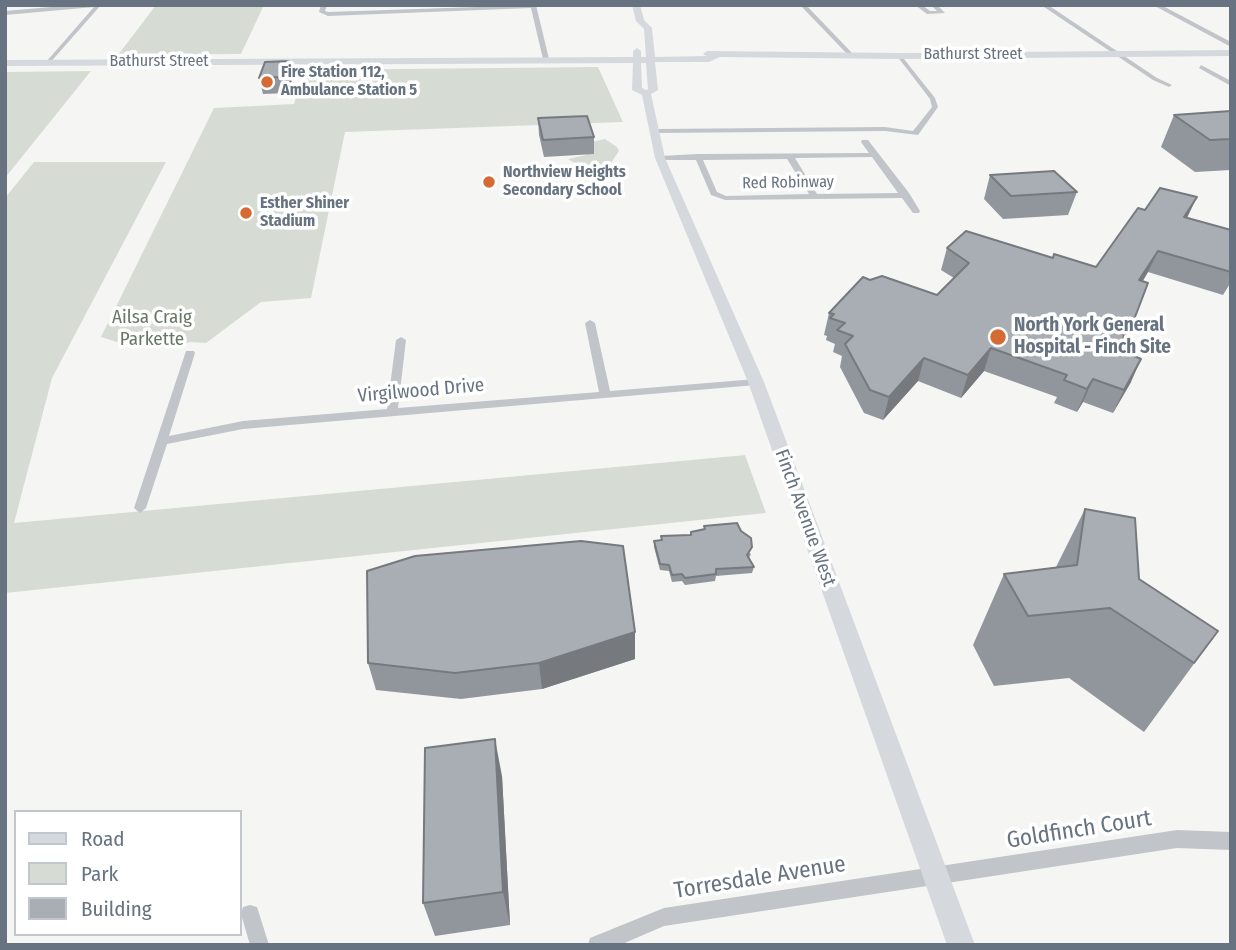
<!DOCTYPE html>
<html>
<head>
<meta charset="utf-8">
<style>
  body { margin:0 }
  #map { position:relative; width:1236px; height:950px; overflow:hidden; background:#f5f6f3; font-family:"Fira Sans Condensed",sans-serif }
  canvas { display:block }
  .frame { position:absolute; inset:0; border:7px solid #677381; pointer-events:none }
  .legend { position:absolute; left:14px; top:810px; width:228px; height:126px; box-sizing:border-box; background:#fff; border:2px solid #c2c7cd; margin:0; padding:9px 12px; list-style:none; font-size:21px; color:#677381 }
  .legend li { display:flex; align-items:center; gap:14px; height:35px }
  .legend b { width:35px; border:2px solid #c2c7cd }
</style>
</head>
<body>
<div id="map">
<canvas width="1236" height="950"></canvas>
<div class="frame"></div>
<ul class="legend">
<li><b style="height:9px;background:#d5d8dc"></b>Road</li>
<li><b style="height:19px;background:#d6dcd4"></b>Park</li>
<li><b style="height:19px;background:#a8aeb4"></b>Building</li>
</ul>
</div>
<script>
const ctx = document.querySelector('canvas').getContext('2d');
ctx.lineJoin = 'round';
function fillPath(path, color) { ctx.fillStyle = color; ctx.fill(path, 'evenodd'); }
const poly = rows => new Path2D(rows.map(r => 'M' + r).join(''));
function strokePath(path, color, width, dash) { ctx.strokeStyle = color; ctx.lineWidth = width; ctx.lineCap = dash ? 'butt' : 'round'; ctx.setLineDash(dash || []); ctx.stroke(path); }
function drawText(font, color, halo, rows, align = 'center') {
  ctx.font = font + ' "Fira Sans Condensed",sans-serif'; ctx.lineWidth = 7; ctx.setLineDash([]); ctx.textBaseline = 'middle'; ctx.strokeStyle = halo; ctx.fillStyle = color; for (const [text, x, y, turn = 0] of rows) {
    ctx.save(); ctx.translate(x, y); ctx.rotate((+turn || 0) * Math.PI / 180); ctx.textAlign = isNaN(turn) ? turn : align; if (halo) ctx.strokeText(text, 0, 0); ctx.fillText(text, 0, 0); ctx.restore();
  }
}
fillPath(poly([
  [156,5,264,5,241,54,118,55],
  [598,67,623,122,345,132,311,298,261,302,206,343,190,342,173,348,136,348,101,337,214,108,294,104,304,70],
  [91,71,5,178,5,72],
  [605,139,617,147,619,151,609,166,581,167,568,159,586,155,591,142],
  [34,162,166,162,52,378,14,523,745,455,766,513,5,593,5,198]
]), '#d6dcd4');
fillPath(poly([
  [74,5,101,5,48,65,46,62,94,7,5,15,5,11,74,5],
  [321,5,327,5,325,11,328,12,536,5,549,59,546,61,543,59,531,8,328,16,319,12,321,5],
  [800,5,806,5,854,55,854,57,850,57,800,5],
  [915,5,922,5,930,11,937,11,931,5,937,5,945,13,927,14,915,5],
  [1041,5,1048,5,1157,78,1172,85,1169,87,1153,80,1041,5],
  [1153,5,1161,5,1231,42,1231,47,1153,5],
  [900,54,935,98,938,107,918,135,885,131,655,133,651,131,655,129,885,127,913,131,932,107,930,99,897,56,900,54],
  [1201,65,1231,81,1231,86,1199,68,1201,65],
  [862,140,868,140,909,193,920,211,919,213,913,213,902,198,725,200,711,195,696,160,660,160,656,158,660,156,698,154,869,153,861,142,862,140],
  [872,157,898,193,817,194,795,158,872,157],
  [787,159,809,194,726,196,717,192,703,160,787,159],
  [590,320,595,323,610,391,756,379,761,382,756,385,243,429,167,444,146,508,140,513,134,508,186,351,194,351,195,353,169,436,243,421,387,409,396,340,401,337,406,340,398,408,599,392,585,323,590,320],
  [1177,830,1231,832,1231,850,1177,848,664,926,620,945,588,945,590,938,664,908,1177,830],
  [250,905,257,907,269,945,250,945,241,914,243,907,250,905]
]), '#c1c4c8');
fillPath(poly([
  [632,5,640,5,644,20,652,28,655,57,706,56,703,54,707,51,900,53,1231,50,1231,56,900,59,720,57,709,62,655,62,658,90,651,94,665,158,764,382,975,945,947,945,748,382,655,158,642,95,632,90,633,63,5,66,5,60,633,57,633,51,637,48,641,51,641,57,646,57,644,29,636,21,632,5],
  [641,63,646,63,648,89,646,90,642,88,641,63]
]), '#d5d8dc');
fillPath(poly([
  [293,76,288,93,263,94,259,78],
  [1231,111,1231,170,1195,172,1161,147,1174,115],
  [538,118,594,137,594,154,544,157,539,135],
  [990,175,1077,192,1068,215,1003,219,984,199],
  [1187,218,1231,230,1231,282,1223,295,1148,272,1143,281,1125,339,1123,341,1123,351,1131,382,1113,413,1083,402,1077,412,1054,403,1057,397,984,371,961,398,918,381,883,420,864,413,840,367,842,356,833,352,835,344,826,340,827,336,824,335,829,313,870,280,937,295,954,278,941,270,947,248,1052,257,1054,254,1096,267],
  [1085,509,1139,579,1218,631,1144,732,1069,678,994,686,973,645,1004,574,1056,567],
  [704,526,751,554,749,558,754,567,752,573,716,576,715,581,685,585,682,581,672,582,669,571,660,570,654,547,654,541,691,535,704,530],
  [635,632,635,659,542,689,461,699,376,690,368,663],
  [502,776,510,925,435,936,423,903]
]), '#90969b');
fillPath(poly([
  [289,61,293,76,288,93,284,77],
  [1197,197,1187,218,1184,217],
  [1158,251,1148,272,1129,302,1139,280],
  [1135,317,1125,339,1114,347,1124,325],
  [991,348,984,371,961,398,968,375],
  [924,358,918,381,883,420,889,397],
  [1141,359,1131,382,1113,413,1124,390],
  [1093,379,1083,402,1077,412,1087,389],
  [635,632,635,659,542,689,539,663],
  [495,739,502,776,510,925,503,892]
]), '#767a7e');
const building = poly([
  [289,61,284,77,259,78,265,62,289,61],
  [1231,111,1231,139,1210,140,1174,115,1231,111],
  [587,116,594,137,543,140,538,118,587,116],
  [1054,171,1077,192,1011,196,990,175,1054,171],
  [1160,188,1197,197,1184,217,1231,230,1231,272,1158,251,1139,280,1148,283,1135,317,1124,325,1123,351,1141,359,1124,390,1093,379,1087,389,1064,380,1067,375,991,348,968,375,924,358,889,397,870,390,845,344,853,336,837,330,845,323,830,318,834,314,829,313,863,277,870,280,882,276,937,295,969,263,947,248,966,231,1053,258,1054,254,1096,267,1138,208,1145,210,1160,188],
  [1085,509,1135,518,1139,579,1218,631,1194,663,1110,608,1028,616,1004,574,1077,565,1085,509],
  [737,523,741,531,751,538,752,547,747,555,754,567,716,569,716,574,685,578,682,574,672,575,669,565,660,564,654,541,662,540,661,536,691,535,691,532,705,529,704,526,737,523],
  [581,541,623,546,635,632,539,663,455,673,368,663,367,571,415,556,581,541],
  [495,739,503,892,423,903,425,748,495,739]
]);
fillPath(building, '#a8aeb4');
strokePath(building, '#767a7e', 2);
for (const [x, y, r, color] of [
  [267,82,7,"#d56a33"],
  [489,182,7,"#d56a33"],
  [246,213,7,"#d56a33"],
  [998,337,9,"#d56a33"]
]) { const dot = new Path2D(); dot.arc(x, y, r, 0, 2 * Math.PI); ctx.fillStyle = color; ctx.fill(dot); strokePath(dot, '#fff', 2.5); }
drawText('16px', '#677381', '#fff', [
  ["Bathurst Street",973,55],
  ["Bathurst Street",159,62],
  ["Red Robinway",788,183,-1]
]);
drawText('bold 16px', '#677381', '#fff', [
  ["Fire Station 112,",281,73],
  ["Ambulance Station 5",281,91],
  ["Northview Heights",503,173],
  ["Secondary School",503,191],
  ["Esther Shiner",260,204],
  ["Stadium",260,222]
], 'left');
drawText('19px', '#677965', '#fff', [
  ["Ailsa Craig",152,318],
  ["Parkette",152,340]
]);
drawText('bold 19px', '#677381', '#fff', [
  ["North York General",1014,326],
  ["Hospital - Finch Site",1014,348]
], 'left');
drawText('19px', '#677381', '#fff', [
  ["Virgilwood Drive",421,391,-5],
  ["Finch Avenue West",805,518,70]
]);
drawText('23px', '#677381', '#fff', [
  ["Goldfinch Court",1079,830,-9],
  ["Torresdale Avenue",760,878,-9]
]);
</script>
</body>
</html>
